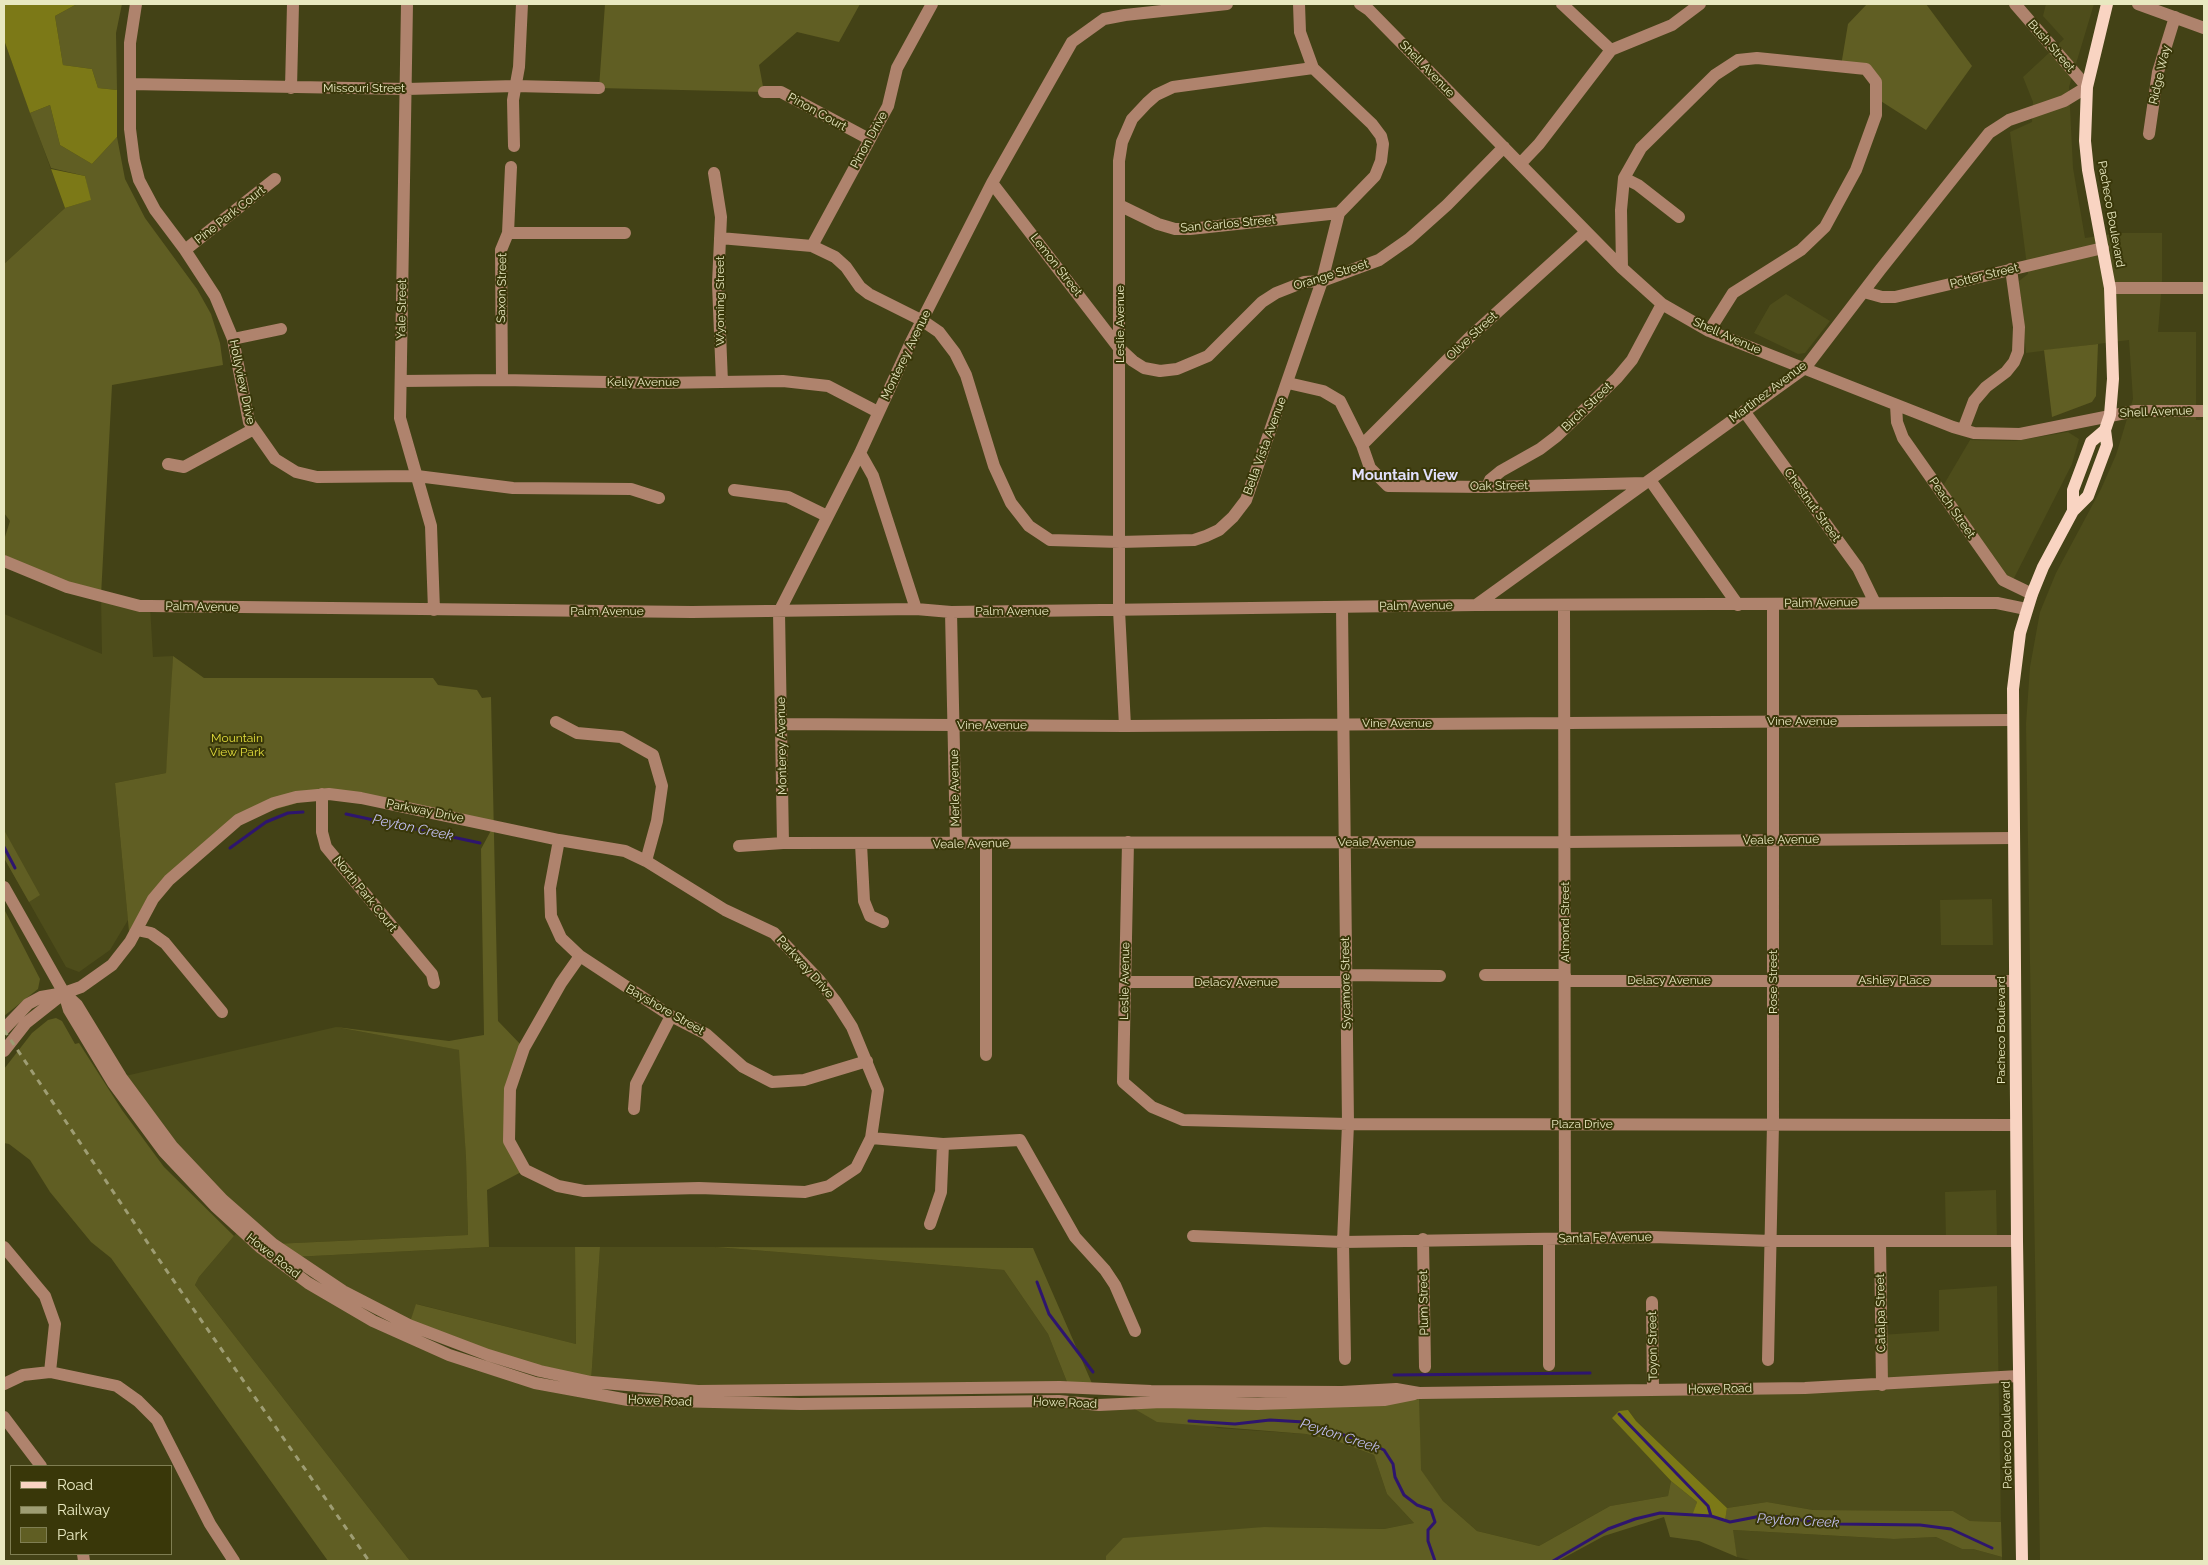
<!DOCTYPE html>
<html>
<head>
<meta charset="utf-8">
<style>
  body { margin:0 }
  #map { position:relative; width:2208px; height:1565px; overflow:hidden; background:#434216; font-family:Raleway,sans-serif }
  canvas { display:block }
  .frame { position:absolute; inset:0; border:5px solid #e8e8c0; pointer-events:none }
  .legend { position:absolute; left:10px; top:1465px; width:162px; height:90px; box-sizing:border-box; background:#393709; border:1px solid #7f7e52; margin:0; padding:6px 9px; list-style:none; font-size:15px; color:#e8e8c0 }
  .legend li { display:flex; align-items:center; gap:10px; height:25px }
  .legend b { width:25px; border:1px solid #7f7e52 }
</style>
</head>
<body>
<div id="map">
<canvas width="2208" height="1565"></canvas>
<div class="frame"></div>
<ul class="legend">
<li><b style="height:6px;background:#f9d4c2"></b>Road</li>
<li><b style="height:6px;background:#9e9d73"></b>Railway</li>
<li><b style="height:14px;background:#605e23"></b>Park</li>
</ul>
</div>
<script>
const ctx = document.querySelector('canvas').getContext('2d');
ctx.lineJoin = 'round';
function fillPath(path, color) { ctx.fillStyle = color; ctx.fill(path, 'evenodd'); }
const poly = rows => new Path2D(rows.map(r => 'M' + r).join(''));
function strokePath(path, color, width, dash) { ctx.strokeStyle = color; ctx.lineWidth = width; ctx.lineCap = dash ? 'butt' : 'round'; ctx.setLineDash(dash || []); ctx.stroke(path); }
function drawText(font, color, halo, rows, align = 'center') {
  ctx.font = font + ' Raleway,sans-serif'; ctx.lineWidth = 4; ctx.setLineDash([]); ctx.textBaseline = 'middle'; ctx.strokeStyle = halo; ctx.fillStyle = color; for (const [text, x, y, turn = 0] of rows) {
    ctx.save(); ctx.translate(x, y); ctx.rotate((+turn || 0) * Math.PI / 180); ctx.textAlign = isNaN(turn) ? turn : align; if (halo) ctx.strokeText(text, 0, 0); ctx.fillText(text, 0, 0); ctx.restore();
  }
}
fillPath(poly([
  [2046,4,2094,4,2069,87,2073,168,2085,238,2119,233,2162,233,2162,281,2158,332,2196,332,2196,420,2204,420,2204,1561,2040,1561,2026,724,2030,667,2040,612,2056,573,2101,489,2116,455,2133,399,2129,340,2026,353,2019,281,2028,274,2010,132,2032,122,2033,102,2023,77,2064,39,2043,16],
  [4,40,65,208,4,264],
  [1786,294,1830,321,1805,353,1798,354,1754,333,1770,305],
  [2068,432,2079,439,2072,464,2011,584,1940,491,1970,440,2015,441],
  [101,596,150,606,153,657,173,656,170,730,166,773,115,783,128,920,110,950,79,972,66,967,4,858,4,614,102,654],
  [1992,899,1993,945,1941,945,1940,900],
  [336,1027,460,1050,466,1158,468,1235,273,1244,223,1200,121,1077],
  [1996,1190,1997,1241,1946,1241,1945,1192],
  [239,1230,308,1283,449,1355,628,1400,1126,1404,1218,1428,1306,1434,1339,1442,1374,1455,1387,1494,1414,1523,1384,1529,1264,1527,1106,1556,1106,1561,410,1561,195,1285,199,1277],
  [489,1247,575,1247,576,1344,417,1304,409,1325,293,1257],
  [600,1247,715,1247,1004,1270,1048,1334,1069,1387,749,1391,591,1382],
  [1997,1286,2001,1522,1970,1521,1953,1511,1813,1510,1767,1502,1727,1508,1636,1421,1628,1410,1613,1418,1671,1481,1668,1496,1610,1506,1539,1546,1477,1531,1443,1501,1420,1470,1419,1393,1881,1385,1881,1335,1939,1331,1939,1290],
  [1732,1530,1894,1539,1936,1537,1962,1549,1973,1549,2002,1557,2002,1561,1754,1561,1737,1557]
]), '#4e4d1b');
fillPath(poly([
  [77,4,122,4,116,33,117,90,98,88,92,69,63,65,55,16],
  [605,4,860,4,839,42,797,32,759,65,764,92,599,88],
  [1867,4,1926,4,1972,66,1926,130,1876,98,1866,69,1841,66,1848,24],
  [50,105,60,145,92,164,117,137,125,179,145,218,197,289,211,314,220,343,223,365,112,385,101,596,4,561,4,540,10,521,4,513,4,264,65,208,90,200,85,176,51,168,30,113],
  [2098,344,2096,396,2092,402,2052,417,2044,350],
  [173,656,204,678,433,678,438,685,477,690,482,698,491,697,498,1021,524,1048,510,1089,509,1140,525,1170,487,1190,489,1247,293,1257,273,1244,468,1235,466,1158,459,1050,336,1027,449,1041,484,1035,481,849,494,825,329,794,238,820,169,880,130,942,115,783,166,773],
  [4,830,40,895,29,902,4,858],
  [4,909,40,979,38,989,4,1016],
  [56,1018,62,1021,75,1044,79,1043,122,1110,164,1167,234,1236,199,1277,195,1285,410,1561,328,1561,111,1258,91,1242,50,1192,30,1160,9,1144,4,1143,4,1069,32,1033,48,1020],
  [575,1247,600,1247,591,1382,409,1325,416,1304,576,1344],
  [715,1247,1033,1248,1094,1388,1069,1387,1048,1334,1004,1270],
  [1419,1393,1421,1470,1443,1501,1477,1531,1539,1546,1610,1506,1668,1496,1671,1481,1697,1502,1693,1516,1711,1516,1725,1520,1727,1508,1767,1502,1813,1510,1953,1511,1970,1521,2001,1522,2002,1557,1973,1549,1962,1549,1936,1537,1894,1539,1733,1530,1737,1557,1699,1541,1670,1537,1664,1517,1604,1536,1558,1561,1106,1561,1106,1556,1123,1538,1264,1527,1384,1529,1414,1523,1387,1494,1374,1455,1339,1442,1306,1434,1157,1422,1126,1404]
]), '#605e23');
fillPath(poly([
  [4,4,77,4,55,16,63,65,92,69,98,88,117,90,117,137,92,164,60,145,50,105,30,113,4,40],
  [51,169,85,176,91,200,65,208],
  [1628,1410,1636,1421,1727,1508,1725,1521,1711,1516,1692,1516,1697,1502,1671,1481,1612,1418,1619,1411]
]), '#7c7917');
strokePath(poly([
  [346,814,480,843],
  [4,847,15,868],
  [230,848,266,822,288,813,303,812],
  [1037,1282,1049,1314,1093,1372],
  [1394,1375,1590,1373],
  [1619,1414,1708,1506,1711,1516],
  [1189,1421,1235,1424,1270,1420,1304,1422,1371,1444,1384,1450,1393,1464,1395,1477,1404,1495,1417,1505,1431,1510,1435,1522,1428,1530,1428,1541,1435,1561],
  [1553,1561,1608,1529,1635,1519,1660,1513,1711,1516,1730,1522,1761,1516,1785,1517,1812,1522,1839,1524,1920,1525,1951,1529,1992,1548]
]), '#2e156e', 3);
strokePath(poly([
  [136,4,130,43,130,129,134,160,139,180,155,210,185,250,215,296,233,339,249,422,275,459,296,472,317,477,417,476,513,488,631,489,659,498],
  [407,4,400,418,431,526,434,610],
  [1360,4,1369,10,1622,268,1662,304,1709,331,1953,427,1974,433,2020,434,2135,411,2204,411],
  [1562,4,1611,50],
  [2138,4,2204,28],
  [130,84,407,89,515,86,599,88],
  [291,88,293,4],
  [764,92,781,92,869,139],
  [2149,134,2158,72,2175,17],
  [514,146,513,100,519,67,522,4],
  [1520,164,1539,144,1611,50,1672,25,1700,4],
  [714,173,721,217,718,284,722,382],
  [1624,178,1638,185,1679,217],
  [992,183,1119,348,1133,361,1144,368,1160,371,1177,369,1208,356,1262,302,1276,293,1304,282,1322,281,1379,260,1409,239,1447,205,1504,147],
  [1121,206,1158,224,1175,229,1190,229,1339,213],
  [508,233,625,233],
  [720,238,812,246,835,257,846,267,860,287,869,294,923,321,939,332,955,353,966,375,994,466,1011,503,1029,526,1050,540,1120,542,1194,540,1206,536,1219,530,1233,517,1246,500,1322,281,1339,213,1375,176,1381,161,1383,144,1381,136,1372,124,1313,68,1300,32,1299,4],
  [812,246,888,106,897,68,932,4],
  [185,250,275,179],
  [1622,268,1621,210,1624,178,1641,148,1715,75,1738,60,1757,58,1866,69,1876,82,1876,115,1856,170,1825,227,1801,250,1733,293,1709,331],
  [2110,288,2204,288],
  [1864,292,1882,297,1895,297,2103,248],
  [233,339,281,329],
  [502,380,501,250,508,233,511,167],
  [401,381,502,380,659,383,783,381,828,386,878,412],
  [1288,383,1323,391,1340,401,1362,445,1370,468,1388,486,1487,487,1645,483],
  [1896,405,1897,422,1903,438,2003,580,2032,594],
  [1744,411,1858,568,1875,603],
  [1963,430,1974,401,1986,387,2006,372,2014,362,2018,352,2019,327,2011,269],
  [1362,445,1471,336,1586,232],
  [860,453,873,476,916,609],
  [168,464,184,467,252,430],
  [1650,480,1738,605],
  [1487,487,1490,480,1501,471,1540,449,1557,436,1617,378,1632,360,1662,304],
  [734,490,788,497,827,516],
  [4,561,67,587,140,606,150,606,692,612,916,609,951,612,1476,605,1951,603,1997,603,2026,609],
  [1476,605,1805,368,1880,270,1989,133,2009,120,2064,101,2087,87,2015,4],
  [1564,605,1565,1239],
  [1342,607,1348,1124,1343,1242,1345,1359],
  [951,612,956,844],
  [556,722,577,733,621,737,653,755,662,786,657,821,646,861],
  [782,724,1125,726,2012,720],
  [1125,726,1119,610,1119,161,1122,142,1132,119,1147,103,1156,95,1173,87,1313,68],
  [322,794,322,832,326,847,432,974,434,983],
  [559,840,550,888,551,916,561,938,580,956,671,1016,706,1034,743,1067,772,1082,804,1080,867,1061],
  [1128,842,1123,1082,1152,1107,1183,1120,1348,1124,2016,1125],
  [783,843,779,612,860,453,911,342,992,183,1072,42,1104,19,1125,15,1227,4],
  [986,843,986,1055],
  [861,844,864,901,870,916,883,922],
  [739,846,783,843,1565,842,2013,838],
  [4,887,64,993,69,1010,113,1083,164,1152,215,1206,261,1248,308,1283,373,1321,449,1355,535,1383,628,1400,800,1404,1059,1401,1099,1405,1162,1402,1258,1404,1384,1400,1414,1394],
  [137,930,151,933,165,943,222,1012],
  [1346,975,1440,976],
  [1485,975,1565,975],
  [1565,981,2014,981],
  [1125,982,1346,982],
  [64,993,77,1005,121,1077,172,1146,223,1200,273,1244,343,1291,409,1325,488,1355,540,1371,591,1382,698,1391,1060,1387,1151,1391,1342,1392,1396,1389,1419,1393,1805,1388,2019,1376],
  [4,1029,28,1004,41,997,64,993,81,987,112,965,130,942,153,899,169,880,238,820,274,803,296,797,329,794,361,798,559,840,625,851,646,861,725,910,774,933,819,980,836,1002,852,1027,878,1090,871,1138,856,1168,829,1186,805,1192,699,1188,584,1191,558,1186,525,1170,509,1141,510,1089,524,1048,561,983,580,956],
  [4,1051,26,1023,64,993],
  [634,1109,636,1084,671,1016],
  [871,1138,943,1144,1020,1140,1075,1237,1105,1270,1115,1285,1135,1331],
  [930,1224,941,1192,943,1144],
  [1193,1236,1343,1242,1653,1237,1771,1241,2017,1241],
  [1423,1239,1425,1367],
  [1549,1239,1549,1365],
  [1880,1241,1882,1385],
  [4,1247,45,1296,55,1324,50,1372],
  [1652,1302,1653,1390],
  [1768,1360,1773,1124,1773,604],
  [4,1384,23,1375,50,1372,117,1386,138,1401,157,1420,210,1524,234,1561],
  [4,1417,41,1466],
  [83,1554,84,1561]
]), '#af836d', 12);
strokePath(poly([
  [2073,511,2073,490,2091,442,2105,430],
  [2022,1561,2017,1241,2013,689,2020,633,2032,594,2043,567,2073,511,2088,496,2107,445,2105,430,2110,415,2113,379,2110,288,2088,170,2085,141,2087,87,2107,4]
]), '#f9d4c2', 12);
strokePath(poly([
  [4,1030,162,1264,369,1561]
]), '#9e9d73', 3, [6, 6]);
drawText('12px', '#e8e8c0', '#393709', [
  ["Bush Street",2051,46,49],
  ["Shell Avenue",1427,69,46],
  ["Ridge Way",2160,75,-77],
  ["Missouri Street",364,88],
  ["Pinon Court",817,112,29],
  ["Pinon Drive",869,140,-61],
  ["Pacheco Boulevard",2111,214,80],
  ["Pine Park Court",230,215,-38],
  ["San Carlos Street",1228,224,-5],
  ["Lemon Street",1056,265,52],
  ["Orange Street",1331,275,-17],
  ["Potter Street",1984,276,-14],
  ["Saxon Street",502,288,-89],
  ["Wyoming Street",720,301,-90],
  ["Yale Street",402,309,-89],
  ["Leslie Avenue",1120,324,-90],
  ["Olive Street",1472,336,-43],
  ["Shell Avenue",1727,336,24],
  ["Monterey Avenue",906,355,-64],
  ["Hollyview Drive",242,382,78],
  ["Kelly Avenue",643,382],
  ["Martinez Avenue",1768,392,-37],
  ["Birch Street",1587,407,-44],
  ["Shell Avenue",2156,412,-2],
  ["Bella Vista Avenue",1265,446,-70],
  ["Oak Street",1499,486,-1],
  ["Chestnut Street",1812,505,54],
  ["Peach Street",1952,508,55],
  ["Palm Avenue",1821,603,-1],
  ["Palm Avenue",1416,606,-1],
  ["Palm Avenue",202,607,1],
  ["Palm Avenue",607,611],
  ["Palm Avenue",1012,611],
  ["Vine Avenue",1802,721],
  ["Vine Avenue",1397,723],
  ["Vine Avenue",992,725],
  ["Monterey Avenue",782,746,-91],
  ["Merle Avenue",955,788,-91],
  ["Parkway Drive",425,811,11],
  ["Veale Avenue",1781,840,-1],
  ["Veale Avenue",1376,842],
  ["Veale Avenue",971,844,-1],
  ["North Park Court",365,894,51],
  ["Almond Street",1565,922,-90],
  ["Parkway Drive",805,967,48],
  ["Delacy Avenue",1669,980],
  ["Ashley Place",1894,980],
  ["Leslie Avenue",1125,981,-89],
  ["Delacy Avenue",1236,982],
  ["Rose Street",1773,982,-90],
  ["Sycamore Street",1346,983,-91],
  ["Bayshore Street",665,1010,30],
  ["Pacheco Boulevard",2001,1030,-90],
  ["Plaza Drive",1582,1124],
  ["Santa Fe Avenue",1605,1238,-1],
  ["Howe Road",273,1256,38],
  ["Plum Street",1424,1303,-91],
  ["Catalpa Street",1881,1313,-91],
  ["Toyon Street",1653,1346,-91],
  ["Howe Road",1720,1389,-1],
  ["Howe Road",660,1401,2],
  ["Howe Road",1065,1403,2],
  ["Pacheco Boulevard",2007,1435,-91]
]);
drawText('12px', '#e3de3d', '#393709', [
  ["Mountain",237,738],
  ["View Park",237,752]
]);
drawText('italic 14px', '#c1beef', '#393709', [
  ["Peyton Creek",413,828,12],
  ["Peyton Creek",1340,1436,18],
  ["Peyton Creek",1798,1521,3]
]);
drawText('bold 15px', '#e1e0fd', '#393709', [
  ["Mountain View",1405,475]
]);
</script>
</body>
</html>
